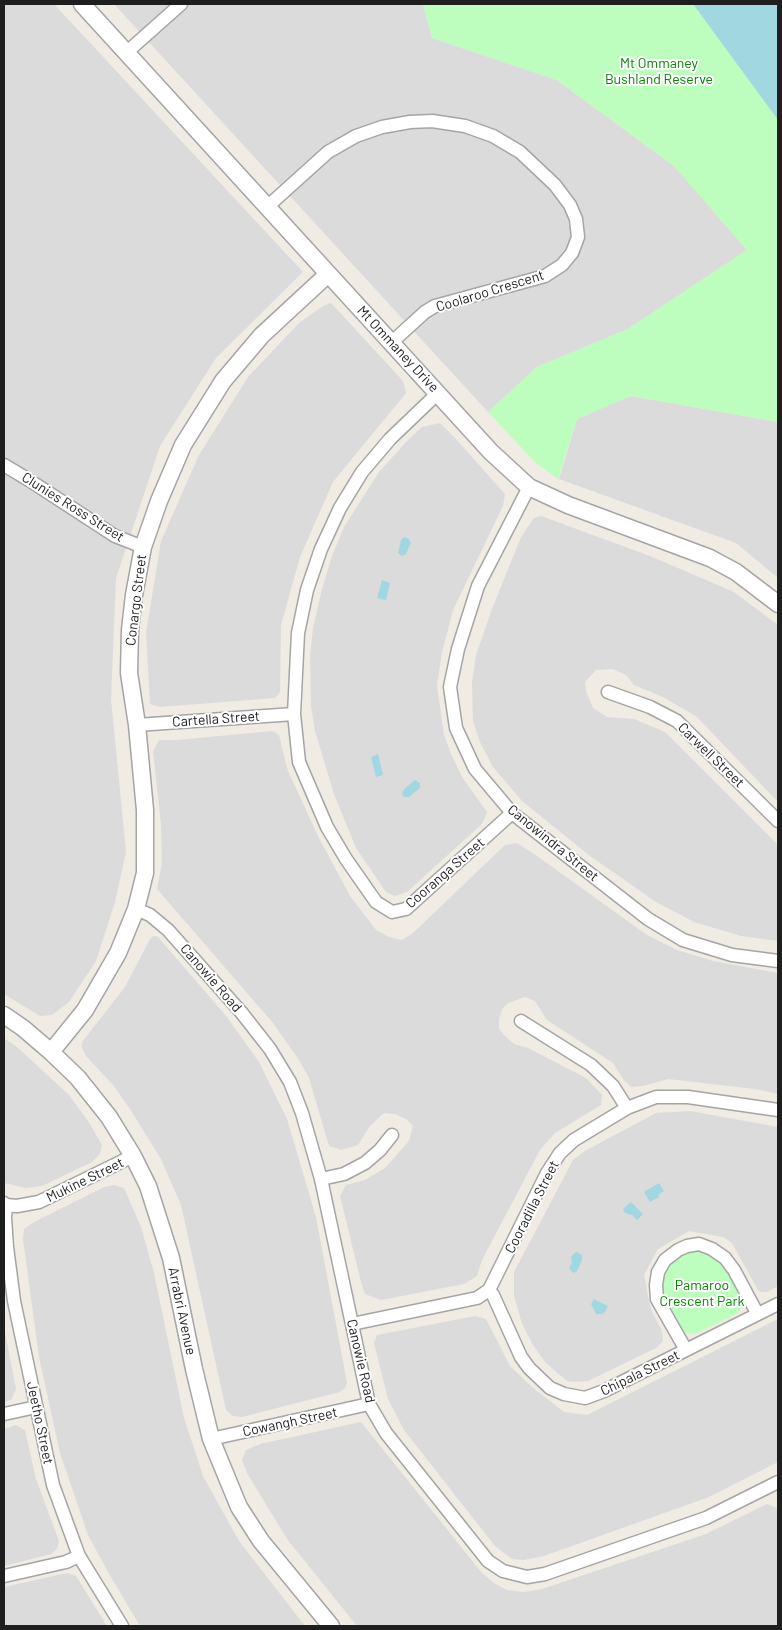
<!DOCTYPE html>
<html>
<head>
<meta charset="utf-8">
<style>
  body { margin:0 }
  #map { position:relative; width:782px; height:1630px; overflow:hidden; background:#f0ebe3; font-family:Barlow,sans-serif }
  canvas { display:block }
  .frame { position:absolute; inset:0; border:5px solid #1e1e1e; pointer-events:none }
</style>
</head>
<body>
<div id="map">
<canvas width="782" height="1630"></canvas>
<div class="frame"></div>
</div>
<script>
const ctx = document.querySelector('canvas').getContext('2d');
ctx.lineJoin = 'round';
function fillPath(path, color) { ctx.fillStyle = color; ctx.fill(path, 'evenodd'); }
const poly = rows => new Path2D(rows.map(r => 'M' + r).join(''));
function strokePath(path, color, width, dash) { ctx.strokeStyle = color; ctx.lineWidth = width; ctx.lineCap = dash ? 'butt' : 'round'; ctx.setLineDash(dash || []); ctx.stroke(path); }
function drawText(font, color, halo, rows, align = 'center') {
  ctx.font = font + ' Barlow,sans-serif'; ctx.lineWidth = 4; ctx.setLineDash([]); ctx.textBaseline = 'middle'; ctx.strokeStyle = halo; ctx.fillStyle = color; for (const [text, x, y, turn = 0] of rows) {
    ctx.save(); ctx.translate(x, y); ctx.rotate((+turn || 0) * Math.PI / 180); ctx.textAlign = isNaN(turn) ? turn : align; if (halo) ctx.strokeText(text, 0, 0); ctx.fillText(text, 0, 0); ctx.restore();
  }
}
fillPath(poly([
  [4,4,54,4,303,272,216,358,160,446,116,578,111,699,126,852,115,902,96,961,69,1002,52,1015,40,1016,4,994],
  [114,4,423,4,432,38,557,80,674,166,747,250,628,329,537,367,488,412],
  [331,303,403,381,406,393,333,482,300,557,281,625,280,692,275,698,160,707,150,704,146,633,161,541,199,455,248,377,299,323,323,306],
  [631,396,778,422,778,578,736,543,559,479,577,419],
  [440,423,455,438,505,494,503,506,453,610,442,653,437,685,444,735,451,754,462,777,487,812,482,824,473,832,407,892,395,896,386,892,356,848,334,794,315,731,311,706,310,656,313,628,322,589,332,556,344,527,379,472,408,440,422,427],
  [541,516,650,556,734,592,778,625,778,802,697,717,663,697,634,685,626,675,613,669,596,670,585,682,586,691,593,708,607,717,634,719,665,732,778,845,778,941,741,936,694,922,656,902,590,856,522,801,493,767,480,742,473,721,472,682,476,655,492,609,521,537,534,518],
  [273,731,279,735,288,771,318,836,350,896,376,930,389,937,402,940,413,933,505,845,517,843,537,856,647,935,677,950,713,961,778,973,778,1094,755,1089,668,1079,643,1086,631,1087,624,1080,613,1063,547,1020,535,1001,525,997,508,1003,502,1009,499,1019,499,1029,504,1035,514,1044,528,1048,586,1078,602,1095,601,1105,555,1133,540,1150,482,1260,477,1276,464,1284,381,1300,365,1294,361,1282,340,1196,346,1185,365,1180,385,1168,409,1141,413,1126,406,1119,395,1114,384,1113,370,1126,358,1145,341,1150,329,1146,309,1078,299,1060,273,1023,157,889,162,863,161,825,153,751,159,740,176,740],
  [154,936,158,937,227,1017,259,1062,287,1119,316,1217,347,1383,345,1388,340,1392,242,1417,233,1416,226,1410,181,1205,161,1159,130,1109,113,1085,86,1056,82,1048,82,1042,125,987,150,939],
  [4,1038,17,1047,69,1095,88,1121,102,1145,100,1154,92,1162,42,1186,26,1188,4,1183],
  [690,1111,778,1127,778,1286,767,1292,761,1292,758,1290,732,1243,723,1237,689,1231,658,1249,644,1275,648,1296,652,1312,662,1331,663,1341,656,1348,588,1381,572,1382,567,1381,546,1363,533,1345,522,1324,514,1295,514,1272,573,1160,585,1151,656,1113],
  [114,1185,124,1188,141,1227,154,1273,184,1418,203,1476,239,1541,305,1626,140,1626,108,1572,88,1535,60,1453,39,1357,23,1239,24,1229,34,1222,104,1187],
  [475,1316,486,1319,510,1366,532,1387,564,1412,587,1415,778,1319,778,1462,709,1497,544,1556,524,1560,512,1559,495,1546,404,1430,388,1399,374,1343,377,1335],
  [4,1327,16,1389,11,1400,4,1402],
  [361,1422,482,1573,494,1583,507,1590,524,1592,542,1589,706,1534,767,1504,778,1508,778,1626,357,1626,287,1539,247,1473,242,1460,246,1450,260,1444],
  [16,1425,25,1430,36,1479,59,1541,57,1549,51,1554,4,1566,4,1429],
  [67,1573,76,1576,107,1626,4,1626,4,1587]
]), '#dcdbdb');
fillPath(poly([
  [423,4,693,4,778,120,778,422,631,396,577,419,558,479,535,462,488,412,537,367,628,329,747,250,674,166,557,80,432,38],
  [698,1249,710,1254,720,1262,731,1276,744,1301,738,1313,697,1333,687,1334,680,1327,663,1292,662,1278,668,1264,688,1251]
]), '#bdfdbd');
fillPath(poly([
  [693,4,778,4,778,120],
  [404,537,409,539,411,543,406,554,402,556,398,553,401,540],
  [382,580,390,583,386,600,377,598],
  [378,754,383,775,376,777,371,757],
  [415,780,420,783,420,788,409,797,404,797,402,794,404,789],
  [659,1183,664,1191,658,1195,659,1197,650,1202,644,1192],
  [631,1202,643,1214,637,1220,632,1215,625,1213,623,1209],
  [577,1252,582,1255,582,1260,577,1271,573,1273,569,1268,572,1263,571,1257,574,1253],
  [594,1299,608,1306,605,1312,602,1314,596,1314,591,1304]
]), '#a1d7e0');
const minor = poly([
  [127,52,181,4],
  [267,207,328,152,356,136,382,127,410,122,432,121,465,126,493,136,520,152,555,185,570,205,576,219,578,237,572,253,562,265,545,276,435,306,425,312,392,342],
  [438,393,390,439,362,472,340,508,321,549,307,590,298,633,294,714,299,762,327,827,346,859,376,902,392,912,406,909,512,813],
  [4,465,29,480,115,536,143,547],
  [529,487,478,586,458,649,450,687,456,728,475,769,512,813,648,919,683,940,732,955,778,961],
  [608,692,650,707,677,721,778,821],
  [137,725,294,714],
  [136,909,150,915,168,930,241,1012,270,1049,290,1082,302,1113,321,1179,369,1404,386,1433,488,1561,503,1571,527,1577,545,1574,706,1518,778,1482],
  [521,1021,591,1065,613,1086,627,1108],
  [321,1179,344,1174,365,1163,380,1150,392,1135],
  [4,1203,6,1205,17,1206,39,1202,133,1156],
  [6,1205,5,1218,7,1247,14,1301,53,1485,79,1556,122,1626],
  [489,1290,493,1295,521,1357,529,1368,550,1388,564,1394,585,1398,604,1391,778,1304],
  [352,1324,477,1298,489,1290,547,1173,560,1153,574,1140,627,1108,656,1097,688,1097,778,1110],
  [686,1350,657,1299,656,1285,658,1272,665,1260,678,1250,687,1246,699,1244,712,1249,725,1258,734,1270,757,1313],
  [4,1414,36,1407],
  [211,1439,369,1404],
  [4,1576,66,1562,79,1556]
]);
const tertiary = poly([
  [82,4,491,452,529,487,568,505,710,558,736,572,778,604],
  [4,1015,23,1028,51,1052,78,1078,109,1117,133,1156,148,1186,171,1258,194,1369,211,1439,239,1507,261,1541,331,1626],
  [51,1052,85,1010,118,953,136,909,145,873,145,810,137,725,129,673,130,630,134,595,143,547,159,501,183,445,223,381,262,335,328,274]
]);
strokePath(minor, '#a5a5a5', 15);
strokePath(tertiary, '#a5a5a5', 19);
strokePath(minor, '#fff', 12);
strokePath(tertiary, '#fff', 16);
drawText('14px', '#048404', '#fff', [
  ["Mt Ommaney",659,63],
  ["Bushland Reserve",659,79],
  ["Pamaroo",702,1285],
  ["Crescent Park",702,1301]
]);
drawText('14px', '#1e1e1e', '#fff', [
  ["Coolaroo Crescent",490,291,-17],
  ["Mt Ommaney Drive",398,349,47],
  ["Clunies Ross Street",73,507,32],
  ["Conargo Street",136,600,-83],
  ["Cartella Street",216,719,-4],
  ["Carwell Street",711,755,44],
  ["Canowindra Street",553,843,39],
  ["Cooranga Street",445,873,-41],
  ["Canowie Road",211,978,49],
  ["Mukine Street",85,1180,-26],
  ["Cooradilla Street",532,1207,-63],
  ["Arrabri Avenue",182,1311,78],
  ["Canowie Road",361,1361,77],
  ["Chipala Street",640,1373,-26],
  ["Cowangh Street",290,1422,-12],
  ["Jeetho Street",40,1423,78]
]);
</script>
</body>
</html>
